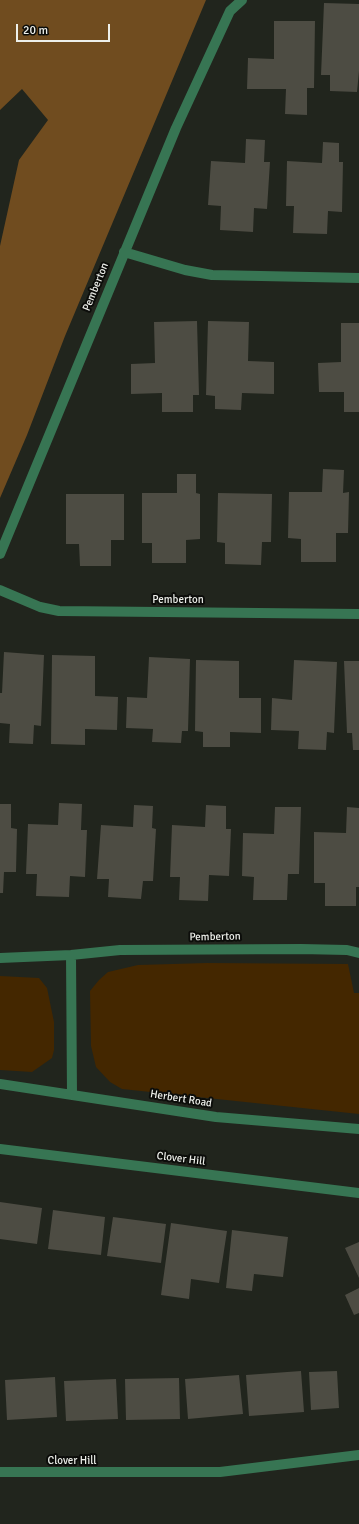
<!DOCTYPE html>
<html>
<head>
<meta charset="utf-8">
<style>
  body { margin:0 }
  #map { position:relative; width:359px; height:1524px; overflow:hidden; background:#21251d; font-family:Signika,sans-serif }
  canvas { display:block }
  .scale { position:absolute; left:16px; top:24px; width:94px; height:18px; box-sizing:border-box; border:2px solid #edefea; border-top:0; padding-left:5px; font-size:12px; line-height:14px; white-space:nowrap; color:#edefea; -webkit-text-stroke:3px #0c0d0a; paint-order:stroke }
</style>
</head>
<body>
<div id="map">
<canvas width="359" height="1524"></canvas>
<div class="scale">20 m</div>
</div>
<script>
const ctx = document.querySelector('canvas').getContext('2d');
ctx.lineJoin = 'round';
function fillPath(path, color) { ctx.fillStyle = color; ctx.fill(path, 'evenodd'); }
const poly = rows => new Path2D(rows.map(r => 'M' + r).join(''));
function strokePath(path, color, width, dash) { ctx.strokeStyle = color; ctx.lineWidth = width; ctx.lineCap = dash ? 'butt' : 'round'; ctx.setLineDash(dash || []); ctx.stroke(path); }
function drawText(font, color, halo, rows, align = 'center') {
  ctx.font = font + ' Signika,sans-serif'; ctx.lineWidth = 4; ctx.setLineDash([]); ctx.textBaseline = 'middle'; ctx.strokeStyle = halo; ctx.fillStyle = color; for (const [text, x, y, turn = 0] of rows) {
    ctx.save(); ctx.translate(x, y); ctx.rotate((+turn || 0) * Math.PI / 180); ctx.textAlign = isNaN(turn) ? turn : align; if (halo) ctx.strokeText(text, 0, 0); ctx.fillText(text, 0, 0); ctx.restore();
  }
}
fillPath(poly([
  [207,963,348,964,354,993,359,993,359,1114,122,1089,110,1082,96,1067,91,1046,90,991,99,980,108,972,138,965],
  [0,976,39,978,47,988,54,1022,54,1050,52,1058,32,1072,0,1070]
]), '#442700');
fillPath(poly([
  [0,0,206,0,65,336,27,435,0,498,0,246,19,160,48,120,22,89,0,110]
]), '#704c1f');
fillPath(poly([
  [324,3,359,4,359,71,357,92,330,91,330,75,321,75],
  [274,21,315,21,314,88,307,88,307,115,285,114,286,89,247,89,248,58,274,59],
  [246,139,265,140,264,162,270,162,267,209,254,208,253,232,220,230,221,206,208,205,211,161,245,163],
  [323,142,339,143,339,162,343,162,342,212,328,211,327,234,293,233,294,206,286,206,287,161,322,163],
  [197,321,199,395,193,395,193,412,162,412,162,393,131,394,131,364,155,363,154,322],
  [208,321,249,322,248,361,274,362,274,394,242,393,241,410,215,409,215,396,206,395],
  [341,323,359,323,359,412,344,412,344,392,319,392,318,363,341,362],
  [323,469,344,470,343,493,349,492,348,533,336,533,336,562,301,562,301,539,288,538,289,492,322,492],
  [177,474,196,474,196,493,200,494,200,539,186,540,186,563,152,563,152,543,142,543,142,493,177,493],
  [218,493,272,494,271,542,262,542,261,565,225,564,225,543,217,542],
  [66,494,124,494,124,540,111,540,111,566,80,566,79,544,66,544],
  [4,652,44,655,41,726,34,725,33,744,9,743,10,724,0,723,0,693,2,693],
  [52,655,95,656,95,696,118,697,117,730,85,729,85,745,51,744],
  [149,657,190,659,188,731,182,731,181,743,152,742,153,729,126,728,127,697,147,698],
  [196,660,239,661,239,698,261,698,261,733,230,732,230,747,203,747,203,732,195,731],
  [294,660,337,662,334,733,327,732,326,750,298,749,299,731,271,730,272,698,292,700],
  [344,661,359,661,359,750,353,750,352,733,347,733],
  [59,803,82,804,81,830,87,830,85,877,70,876,69,897,36,896,37,874,26,874,28,824,58,825],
  [0,804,11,804,11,828,17,829,16,872,4,872,3,893,0,893],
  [134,805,153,806,152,828,156,829,153,881,143,881,141,899,108,897,109,879,97,879,101,825,133,827],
  [206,805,226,806,226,829,231,829,229,876,209,875,208,901,179,900,180,877,170,877,172,825,205,827],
  [275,807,301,807,299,874,288,874,287,900,253,900,254,877,242,876,243,833,274,834],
  [347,807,359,808,359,887,356,887,356,906,325,906,325,883,314,883,314,832,346,833],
  [0,1202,42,1208,37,1244,0,1239],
  [53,1210,105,1217,101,1255,48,1249],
  [113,1217,166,1224,161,1263,107,1256],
  [171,1223,227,1231,219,1283,191,1279,189,1299,161,1295],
  [232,1230,288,1237,283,1277,254,1274,252,1291,226,1288],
  [359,1242,359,1278,345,1248],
  [359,1288,359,1313,354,1315,345,1295],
  [301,1371,304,1412,249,1416,246,1375],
  [337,1371,339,1408,311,1410,309,1372],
  [239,1375,243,1414,188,1419,185,1379],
  [55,1377,57,1417,7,1420,5,1380],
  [179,1378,180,1419,126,1420,125,1379],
  [116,1379,118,1419,66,1421,64,1381]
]), '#4d4c43');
strokePath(poly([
  [124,252,185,270,212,275,359,278],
  [0,554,176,128,230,11,242,0],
  [0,590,40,607,59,611,359,614],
  [71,955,72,1095],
  [0,958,71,955,120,950,301,949,347,950,359,953],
  [0,1084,216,1117,359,1129],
  [0,1149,359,1193],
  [0,1472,220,1472,359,1455]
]), '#377553', 10);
drawText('11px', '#edefea', '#0c0d0a', [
  ["Pemberton",96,287,-68],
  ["Pemberton",178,600],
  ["Pemberton",215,937,-1],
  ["Herbert Road",181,1099,9],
  ["Clover Hill",181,1159,7],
  ["Clover Hill",72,1461]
]);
</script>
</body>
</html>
